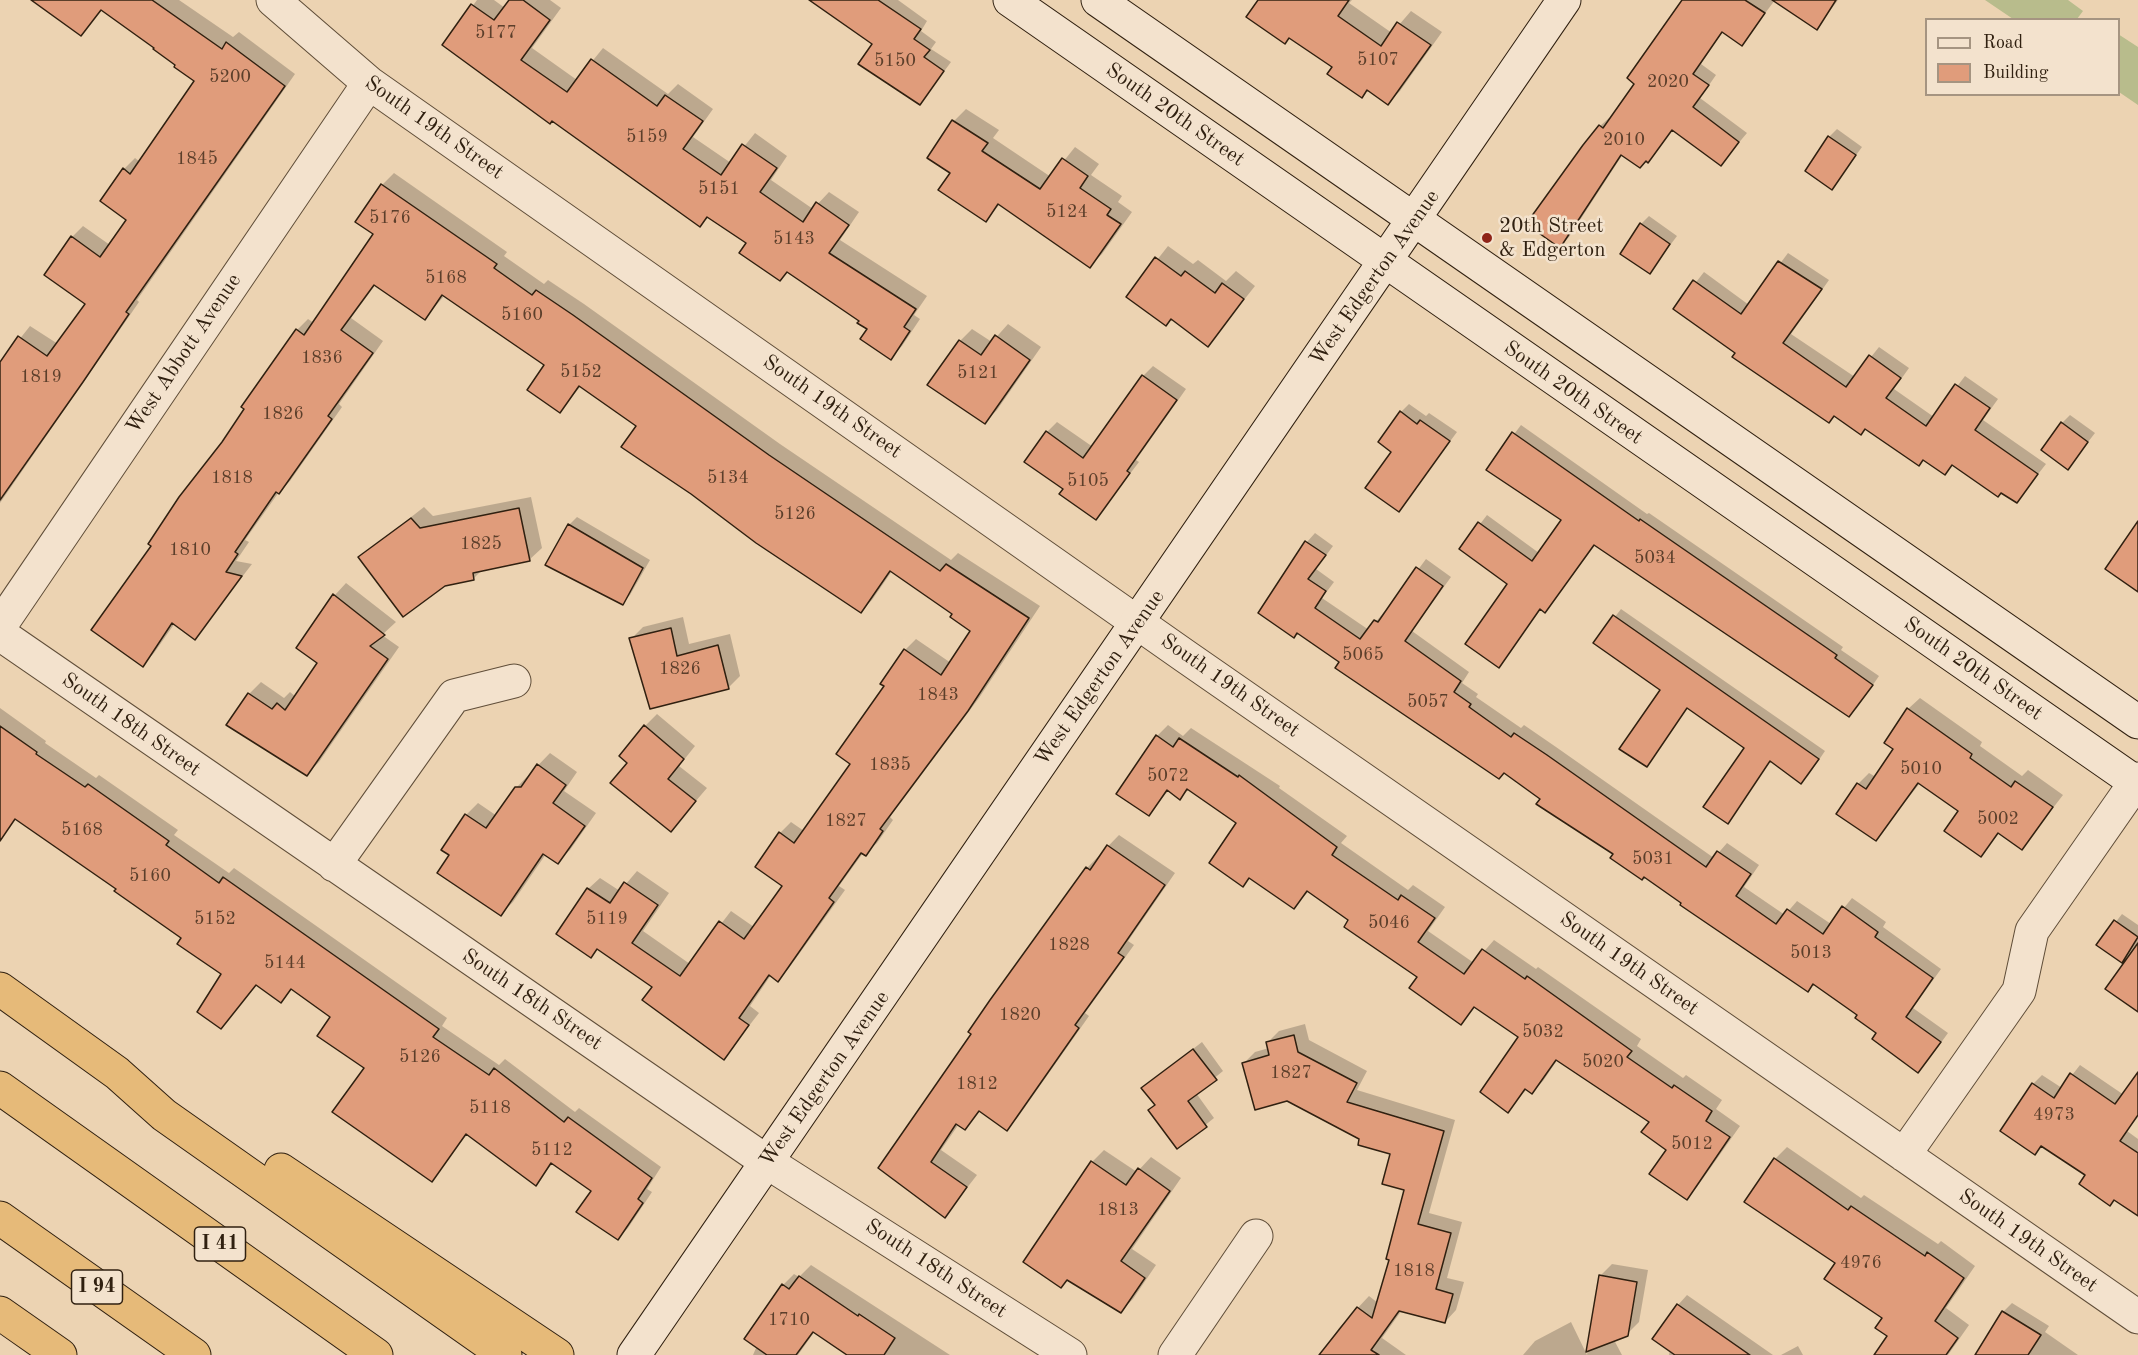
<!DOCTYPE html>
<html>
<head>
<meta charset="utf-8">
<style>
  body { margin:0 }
  #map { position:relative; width:2138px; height:1355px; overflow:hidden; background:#ecd3b2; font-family:"Old Standard TT",serif }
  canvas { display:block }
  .legend { position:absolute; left:1925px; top:18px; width:195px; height:78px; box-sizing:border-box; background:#f3e2cd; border:2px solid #a59481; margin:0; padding:8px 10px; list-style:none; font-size:18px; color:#302010 }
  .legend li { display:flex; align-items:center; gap:12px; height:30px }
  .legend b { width:30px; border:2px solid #a59481 }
</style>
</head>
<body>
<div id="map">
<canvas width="2138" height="1355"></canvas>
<ul class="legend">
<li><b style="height:8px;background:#f3e2cd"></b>Road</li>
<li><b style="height:16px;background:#e09c7b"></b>Building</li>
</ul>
</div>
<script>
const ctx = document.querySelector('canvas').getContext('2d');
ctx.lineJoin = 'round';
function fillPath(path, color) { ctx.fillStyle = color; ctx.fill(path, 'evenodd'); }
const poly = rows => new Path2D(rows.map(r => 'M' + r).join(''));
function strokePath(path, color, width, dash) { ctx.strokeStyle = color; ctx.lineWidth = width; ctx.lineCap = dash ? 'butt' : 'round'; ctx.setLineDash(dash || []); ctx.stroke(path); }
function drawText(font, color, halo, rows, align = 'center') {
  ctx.font = font + ' "Old Standard TT",serif'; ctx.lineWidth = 5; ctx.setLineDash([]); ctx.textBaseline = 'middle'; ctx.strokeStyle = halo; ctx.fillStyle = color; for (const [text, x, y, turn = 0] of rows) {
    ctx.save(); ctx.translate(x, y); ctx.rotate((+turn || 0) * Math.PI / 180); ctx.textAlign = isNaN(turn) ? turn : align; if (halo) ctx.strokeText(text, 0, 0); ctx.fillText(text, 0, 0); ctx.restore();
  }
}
fillPath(poly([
  [1985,0,2068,0,2083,11,2077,19,2013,19],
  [2118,34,2138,47,2138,105,2119,92]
]), '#b8bc8c');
fillPath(poly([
  [56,0,179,0,233,37,239,32,295,74,137,300,139,302,0,503,0,364,30,326,58,344,87,303,72,237,83,226,110,245,128,220,124,169,135,158,140,162,196,81,156,47,103,9,81,34],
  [477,0,494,0,505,8,511,0,550,0,561,8,532,48,577,80,603,48,668,94,678,84,713,109,693,137,731,163,755,133,787,156,771,180,813,209,829,192,859,212,840,240,927,296,914,315,920,319,902,346,890,358,861,320,788,271,780,279,748,243,709,217,700,225,444,45],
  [811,0,898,0,927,21,921,31,936,42,931,49,951,62,920,104,874,44],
  [1260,0,1352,0,1349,3,1392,33,1411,11,1442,32,1400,91,1388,103,1368,89,1361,96],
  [1683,0,1775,0,1742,44,1723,31,1701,64,1716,75,1700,98,1747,133,1721,164,1673,129,1648,161,1623,154,1569,237,1560,246,1600,126,1609,118,1611,119,1636,83],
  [1775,0,1838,0,1817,28],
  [966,109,999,130,993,138,1051,177,1075,147,1099,164,1091,175,1122,196,1118,202,1132,212,1102,254,1090,266,1000,204,986,220,952,173,929,157,954,121],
  [1837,129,1862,147,1832,188,1829,137],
  [394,173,507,252,504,256,544,284,548,280,584,304,780,444,951,560,958,553,1040,606,979,698,890,817,893,820,877,843,865,854,863,853,839,886,845,890,789,968,778,980,771,975,750,1006,759,1013,724,1058,654,986,599,948,591,956,588,889,600,878,620,891,637,871,669,893,643,931,690,964,731,911,754,927,784,885,780,833,791,822,804,831,852,764,886,686,905,650,916,639,951,663,972,631,954,614,892,571,872,600,861,611,638,425,581,386,560,411,546,365,445,295,425,318,376,284,351,318,383,341,339,404,342,407,290,481,279,492,245,540,249,542,236,561,252,564,195,638,175,623,154,653,143,665,223,443,297,330,308,319,314,323,375,234,357,221,382,185],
  [1649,216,1677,236,1650,272,1641,224],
  [1168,246,1193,264,1198,260,1226,281,1236,271,1255,286,1208,345,1172,318,1166,325,1128,297],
  [1788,253,1829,280,1791,334,1855,377,1879,347,1909,368,1894,389,1934,417,1965,376,1998,399,1983,420,2046,464,2017,501,1953,464,1945,473,1737,353,1675,309,1704,272,1749,305],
  [1008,324,1041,347,997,410,985,422,960,341,972,329,992,342],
  [1153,366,1186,389,1136,460,1139,462,1096,518,1065,489,1047,432,1057,422,1093,447,1143,376],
  [1409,404,1426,416,1429,413,1457,432,1399,510,1393,451,1401,412],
  [2070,415,2095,433,2068,468,2062,423],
  [1521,425,1647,514,1649,513,1843,647,1841,650,1879,676,1857,708,1849,715,1596,544,1552,603,1544,611,1541,609,1499,666,1509,584,1461,549,1487,515,1539,553,1563,519,1488,469],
  [531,497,542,548,529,560,483,569,473,579,360,557,424,507,433,516],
  [577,517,650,560,630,595,622,603,547,565,569,525],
  [1315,533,1333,546,1316,569,1334,582,1322,598,1369,630,1384,612,1386,613,1426,559,1451,577,1412,631,1469,672,1462,683,1478,694,1476,697,1521,728,1524,725,1556,747,1714,858,1727,843,1759,865,1744,887,1785,915,1797,901,1831,924,1852,898,1886,922,1883,927,1941,969,1913,1008,1948,1033,1927,1062,1918,1071,1859,1015,1814,983,1808,990,1644,876,1542,798,1297,632,1260,612,1307,542],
  [346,583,396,622,382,635,399,647,319,762,307,774,249,694,261,682,284,698,290,692,296,697,319,662,298,648,335,595],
  [1621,609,1825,751,1808,776,1801,782,1771,760,1727,822,1746,747,1688,707,1647,766,1662,689,1595,643],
  [683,617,689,644,730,634,740,676,728,688,631,639,643,627],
  [1920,698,1982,742,1980,746,2022,776,2028,770,2063,795,2022,848,2000,832,1981,855,1960,811,1920,783,1876,839,1858,784,1869,773,1876,777,1896,749,1908,709],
  [0,708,46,741,45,743,96,778,99,775,178,830,174,835,229,873,234,868,447,1018,442,1026,499,1065,505,1059,575,1112,579,1108,661,1167,647,1189,652,1192,628,1228,618,1238,593,1190,553,1163,535,1184,468,1133,432,1180,332,1016,292,989,281,1001,257,984,221,1027,223,974,183,938,118,888,0,808],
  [657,714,695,746,679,766,707,788,671,830,629,762,645,726],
  [1168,725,1183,736,1191,728,1280,786,1279,788,1347,836,1341,843,1408,890,1413,885,1445,907,1428,931,1474,963,1494,940,1536,969,1538,967,1641,1039,1637,1046,1683,1078,1686,1075,1722,1100,1716,1109,1740,1126,1697,1187,1687,1198,1668,1150,1651,1121,1558,1059,1543,1081,1532,1092,1527,1089,1507,1112,1520,1037,1476,1006,1461,1023,1419,977,1350,920,1309,891,1294,907,1251,877,1243,885,1238,823,1189,789,1180,798,1169,790,1149,814,1157,736],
  [550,753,577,772,564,791,596,813,570,850,557,862,546,854,513,902,501,914,452,855,466,815,478,803,497,816,516,788],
  [1119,835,1175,873,1128,941,1134,945,1085,1013,1089,1016,1018,1117,1007,1129,981,1110,965,1128,959,1124,941,1150,977,1175,945,1216,880,1168,1087,868],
  [2122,914,2138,925,2138,1011,2125,964,2098,945],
  [1305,1024,1309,1040,1367,1071,1357,1090,1455,1120,1429,1213,1462,1222,1447,1278,1464,1282,1456,1310,1445,1322,1402,1310,1382,1338,1406,1355,1320,1355,1339,1328,1369,1296,1378,1303,1406,1189,1392,1153,1361,1138,1243,1064,1255,1052,1269,1048,1267,1043,1279,1031],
  [1202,1042,1223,1071,1196,1093,1214,1118,1178,1147,1156,1104,1143,1088],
  [2080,1065,2124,1095,2138,1074,2138,1117,2127,1131,2138,1139,2138,1214,2043,1145,2035,1153,2033,1084,2042,1075,2062,1088],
  [1787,1147,1861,1198,1864,1195,1938,1244,1941,1241,1975,1266,1946,1308,1969,1325,1948,1355,1884,1355,1889,1336,1884,1318,1837,1262,1775,1159],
  [1104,1150,1137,1172,1151,1157,1181,1178,1132,1249,1156,1265,1133,1299,1121,1311,1068,1279,1061,1287,1092,1162],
  [1612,1264,1648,1270,1639,1322,1627,1334,1614,1340,1622,1355,1523,1355,1535,1341,1571,1322,1587,1355,1600,1276],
  [811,1265,950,1355,850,1355,815,1331,798,1355,753,1355,783,1285,794,1274,799,1277],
  [1687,1295,1773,1355,1669,1355,1678,1305],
  [2012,1303,2049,1326,2045,1332,2078,1355,1982,1355,2003,1312],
  [1798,1346,1803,1355,1781,1355]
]), '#0003');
const building = poly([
  [31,0,152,0,222,49,226,42,285,86,126,312,129,314,83,382,0,500,0,362,18,336,47,356,85,304,44,275,71,236,100,257,126,220,100,201,123,168,130,174,194,81,174,67,175,65,153,49,154,48,101,10,81,36,31,0],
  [509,0,523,0,550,20,521,60,567,92,591,59,657,106,665,95,703,121,683,149,721,175,742,144,777,168,760,192,803,222,816,202,849,225,829,253,916,309,904,327,910,331,891,360,860,339,867,329,857,323,859,321,787,272,780,281,739,253,746,243,707,217,700,227,552,121,550,124,442,45,471,4,494,20,509,0],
  [809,0,878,0,921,29,914,39,930,50,924,57,944,71,920,105,858,64,872,44,809,0],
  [1258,0,1349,0,1338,16,1381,46,1397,22,1431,45,1388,105,1367,90,1362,98,1327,74,1332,67,1289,38,1285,44,1246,17,1258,0],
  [1682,0,1745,0,1765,13,1742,46,1722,32,1693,74,1709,85,1693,107,1739,142,1721,166,1672,130,1648,163,1646,161,1640,168,1621,155,1560,248,1526,224,1583,145,1599,125,1603,128,1634,84,1627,78,1682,0],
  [1772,0,1836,0,1817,30,1772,0],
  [952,120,988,143,982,151,1040,189,1062,158,1088,176,1080,188,1111,209,1107,215,1121,224,1090,268,998,204,986,222,938,190,950,173,927,158,952,120],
  [1828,136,1856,155,1832,190,1805,171,1828,136],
  [381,184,497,264,494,268,532,295,536,290,573,315,769,455,940,571,946,564,1029,618,968,711,880,829,883,831,866,856,861,853,829,898,834,902,778,982,769,975,739,1018,749,1025,724,1060,642,1000,652,987,597,949,591,958,556,934,587,888,610,903,624,882,658,905,632,943,680,976,719,921,744,939,782,886,755,867,779,832,794,843,850,764,836,754,884,686,880,684,904,649,941,675,970,631,950,617,952,614,890,571,861,613,756,543,691,494,621,447,636,426,579,386,560,413,527,390,544,365,442,295,425,320,374,285,341,330,373,353,328,416,332,419,279,494,276,492,235,552,238,554,226,572,242,576,195,640,172,623,143,667,91,630,151,546,148,544,179,497,222,442,244,409,241,407,296,329,304,335,373,234,355,222,381,184],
  [1640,223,1670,244,1650,274,1620,254,1640,223],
  [1155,257,1181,276,1185,271,1215,293,1222,283,1244,299,1208,347,1171,319,1166,326,1126,297,1155,257],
  [1778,261,1822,289,1783,343,1846,387,1869,355,1901,378,1886,398,1926,426,1955,384,1990,408,1975,430,2038,474,2017,503,2001,493,1998,497,1952,465,1945,475,1923,460,1919,466,1865,429,1861,435,1834,416,1829,423,1732,357,1735,353,1673,309,1693,280,1741,314,1778,261],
  [995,335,1030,360,985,424,927,385,959,340,981,355,995,335],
  [1142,375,1177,400,1127,471,1130,473,1096,520,1059,494,1063,489,1024,462,1046,431,1083,458,1142,375],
  [1400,411,1417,424,1420,420,1450,441,1399,512,1365,488,1391,452,1378,442,1400,411],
  [2061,422,2088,442,2068,470,2041,450,2061,422],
  [1512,432,1639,521,1640,519,1837,655,1835,658,1873,685,1849,717,1594,545,1545,613,1540,609,1499,668,1465,644,1507,584,1459,549,1478,522,1532,561,1561,520,1486,470,1512,432],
  [519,508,530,561,473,573,474,580,445,586,403,617,358,557,411,518,420,528,519,508],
  [2138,521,2138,592,2105,569,2138,521],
  [568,524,643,568,623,605,545,565,568,524],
  [1305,541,1326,555,1308,579,1326,591,1315,608,1360,639,1374,620,1378,622,1416,567,1443,586,1405,641,1461,681,1454,692,1471,704,1469,707,1511,737,1514,733,1547,755,1706,867,1717,851,1751,874,1736,896,1776,924,1787,909,1823,934,1842,906,1878,932,1875,937,1933,978,1906,1017,1941,1042,1918,1073,1872,1039,1876,1033,1855,1018,1857,1015,1813,984,1808,992,1680,905,1681,903,1644,877,1642,880,1610,858,1613,854,1536,804,1540,799,1504,773,1499,779,1335,668,1339,662,1297,633,1294,638,1258,613,1305,541],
  [333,594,385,635,370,646,388,659,307,776,226,725,248,693,272,709,277,703,285,710,317,663,296,648,333,594],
  [1613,615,1819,759,1801,784,1770,761,1728,824,1703,807,1744,748,1687,708,1647,767,1619,749,1660,690,1593,643,1613,615],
  [671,628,677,656,718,645,729,689,650,709,629,638,671,628],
  [1907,708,1972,754,1970,758,2011,787,2015,781,2053,807,2022,850,1998,833,1981,857,1944,831,1958,811,1918,783,1876,841,1836,814,1857,783,1866,789,1893,749,1884,743,1907,708],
  [644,725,684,759,668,779,696,801,671,832,610,783,627,763,619,756,644,725],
  [0,726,37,752,36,754,85,787,88,784,169,841,166,845,219,883,223,877,439,1029,433,1037,489,1075,494,1068,564,1122,568,1117,652,1178,638,1199,643,1203,618,1240,576,1212,591,1191,551,1163,536,1186,466,1134,432,1182,332,1112,364,1068,317,1036,330,1017,291,989,281,1003,256,985,221,1029,197,1012,221,974,177,944,181,938,114,891,116,889,15,819,0,841,0,726],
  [1156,735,1173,747,1179,738,1238,777,1239,775,1337,847,1332,855,1398,900,1401,895,1435,918,1418,942,1464,974,1482,949,1525,979,1527,976,1632,1051,1627,1057,1672,1088,1674,1085,1712,1111,1706,1121,1730,1137,1687,1200,1649,1174,1666,1150,1641,1132,1649,1122,1556,1060,1532,1094,1525,1089,1508,1113,1480,1092,1518,1037,1474,1007,1461,1025,1409,988,1417,977,1344,927,1348,920,1307,891,1294,909,1249,878,1243,887,1209,863,1236,823,1187,789,1180,800,1167,790,1149,816,1116,794,1156,735],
  [537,764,566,785,553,803,585,826,558,864,543,854,501,916,437,873,449,855,441,850,465,814,486,828,515,787,521,787,537,764],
  [1107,845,1165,885,1118,953,1124,957,1075,1025,1079,1028,1007,1131,979,1111,965,1130,956,1124,931,1162,967,1187,945,1218,878,1168,971,1034,968,1032,990,1000,1086,867,1090,870,1107,845],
  [2114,920,2138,937,2122,963,2096,945,2114,920],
  [2138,943,2138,1012,2105,989,2138,943],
  [1294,1035,1298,1052,1357,1083,1347,1102,1444,1131,1418,1224,1451,1233,1436,1289,1453,1294,1445,1323,1399,1311,1371,1350,1379,1355,1319,1355,1357,1307,1372,1318,1389,1260,1386,1259,1404,1190,1382,1184,1390,1154,1358,1145,1359,1139,1287,1101,1255,1110,1242,1063,1269,1055,1266,1042,1294,1035],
  [1193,1049,1217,1080,1188,1101,1207,1127,1177,1149,1148,1110,1155,1105,1141,1088,1193,1049],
  [2138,1072,2138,1115,2120,1141,2138,1153,2138,1216,2114,1200,2110,1206,2079,1184,2085,1175,2041,1146,2035,1155,2000,1131,2032,1083,2054,1098,2070,1073,2115,1104,2138,1072],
  [1774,1158,1848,1210,1851,1206,1925,1256,1927,1252,1964,1278,1935,1321,1958,1338,1946,1355,1874,1355,1887,1336,1875,1328,1882,1318,1824,1279,1835,1263,1744,1202,1774,1158],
  [1091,1161,1126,1185,1138,1168,1170,1191,1121,1261,1145,1278,1121,1313,1067,1280,1061,1288,1023,1262,1091,1161],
  [1599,1275,1637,1282,1628,1336,1586,1352,1599,1275],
  [799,1276,858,1316,859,1314,895,1338,884,1355,847,1355,813,1332,796,1355,767,1355,744,1339,782,1284,789,1289,799,1276],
  [1677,1304,1750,1355,1675,1355,1652,1339,1677,1304],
  [2002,1311,2041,1335,2028,1355,1975,1355,2002,1311]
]);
fillPath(building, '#e09c7b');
strokePath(building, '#302010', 1.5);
const street = poly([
  [273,0,369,83,1185,656,2138,1317],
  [0,626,369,83],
  [0,634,767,1162,1070,1355],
  [334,865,454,696,514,681],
  [1904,1155,2019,991,2032,931,2138,779],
  [1175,1355,1256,1236]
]);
const secondary = poly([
  [1010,0,2138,784],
  [1098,0,2138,722],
  [634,1355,1564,0]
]);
const highway = poly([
  [0,989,117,1073,164,1115,505,1355],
  [0,1088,376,1355],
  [281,1170,557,1355],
  [0,1218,194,1355],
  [0,1313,60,1355]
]);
strokePath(street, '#5f4d38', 35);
strokePath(secondary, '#302010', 35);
strokePath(highway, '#302010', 35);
strokePath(street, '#f3e2cd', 33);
strokePath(secondary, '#f3e2cd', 33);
strokePath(highway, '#e6ba79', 33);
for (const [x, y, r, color] of [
  [1487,238,6,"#8f2418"]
]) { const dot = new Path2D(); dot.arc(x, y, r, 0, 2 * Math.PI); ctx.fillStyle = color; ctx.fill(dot); strokePath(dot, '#f3e2cd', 2); }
drawText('18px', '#5c3f2b', null, [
  ["5177",496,33],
  ["5107",1378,60],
  ["5150",895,61],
  ["5200",230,77],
  ["2020",1668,82],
  ["5159",647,137],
  ["2010",1624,140],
  ["1845",197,159],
  ["5151",719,189],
  ["5124",1067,212],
  ["5176",390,218],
  ["5143",794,239],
  ["5168",446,278],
  ["5160",522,315],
  ["1836",322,358],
  ["5152",581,372],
  ["5121",978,373],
  ["1819",41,377],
  ["1826",283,414],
  ["1818",232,478],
  ["5134",728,478],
  ["5105",1088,481],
  ["5126",795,514],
  ["1825",481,544],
  ["1810",190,550],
  ["5034",1655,558],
  ["5065",1363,655],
  ["1826",680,669],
  ["1843",938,695],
  ["5057",1428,702],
  ["1835",890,765],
  ["5010",1921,769],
  ["5072",1168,776],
  ["5002",1998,819],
  ["1827",846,821],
  ["5168",82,830],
  ["5031",1653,859],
  ["5160",150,876],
  ["5152",215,919],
  ["5119",607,919],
  ["5046",1389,923],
  ["1828",1069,945],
  ["5013",1811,953],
  ["5144",285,963],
  ["1820",1020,1015],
  ["5032",1543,1032],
  ["5126",420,1057],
  ["5020",1603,1062],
  ["1827",1291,1073],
  ["1812",977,1084],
  ["5118",490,1108],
  ["4973",2054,1115],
  ["5012",1692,1144],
  ["5112",552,1150],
  ["1813",1118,1210],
  ["4976",1861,1263],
  ["1818",1414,1271],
  ["1710",789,1320]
]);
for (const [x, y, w] of [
  [220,1244,51],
  [97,1287,51]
]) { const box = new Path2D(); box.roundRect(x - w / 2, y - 17, w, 34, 4.5); ctx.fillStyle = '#f3e2cd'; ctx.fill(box); strokePath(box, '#302010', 1.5); }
drawText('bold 20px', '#302010', null, [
  ["I 41",220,1244],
  ["I 94",97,1287]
]);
drawText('21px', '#302010', '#f3e2cd', [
  ["South 20th Street",1175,115,35],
  ["South 19th Street",434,128,35],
  ["West Edgerton Avenue",1375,278,-55],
  ["West Abbott Avenue",184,354,-56],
  ["South 20th Street",1573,393,35],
  ["South 19th Street",832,407,35],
  ["South 20th Street",1973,669,35],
  ["West Edgerton Avenue",1100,678,-55],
  ["South 19th Street",1230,686,35],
  ["South 18th Street",131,725,35],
  ["South 19th Street",1629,964,35],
  ["South 18th Street",532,1000,34],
  ["West Edgerton Avenue",825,1079,-55],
  ["South 19th Street",2028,1241,35],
  ["South 18th Street",936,1269,33]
]);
drawText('21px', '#302010', '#f3e2cd', [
  ["20th Street",1499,226],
  ["& Edgerton",1499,250]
], 'left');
</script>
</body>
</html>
